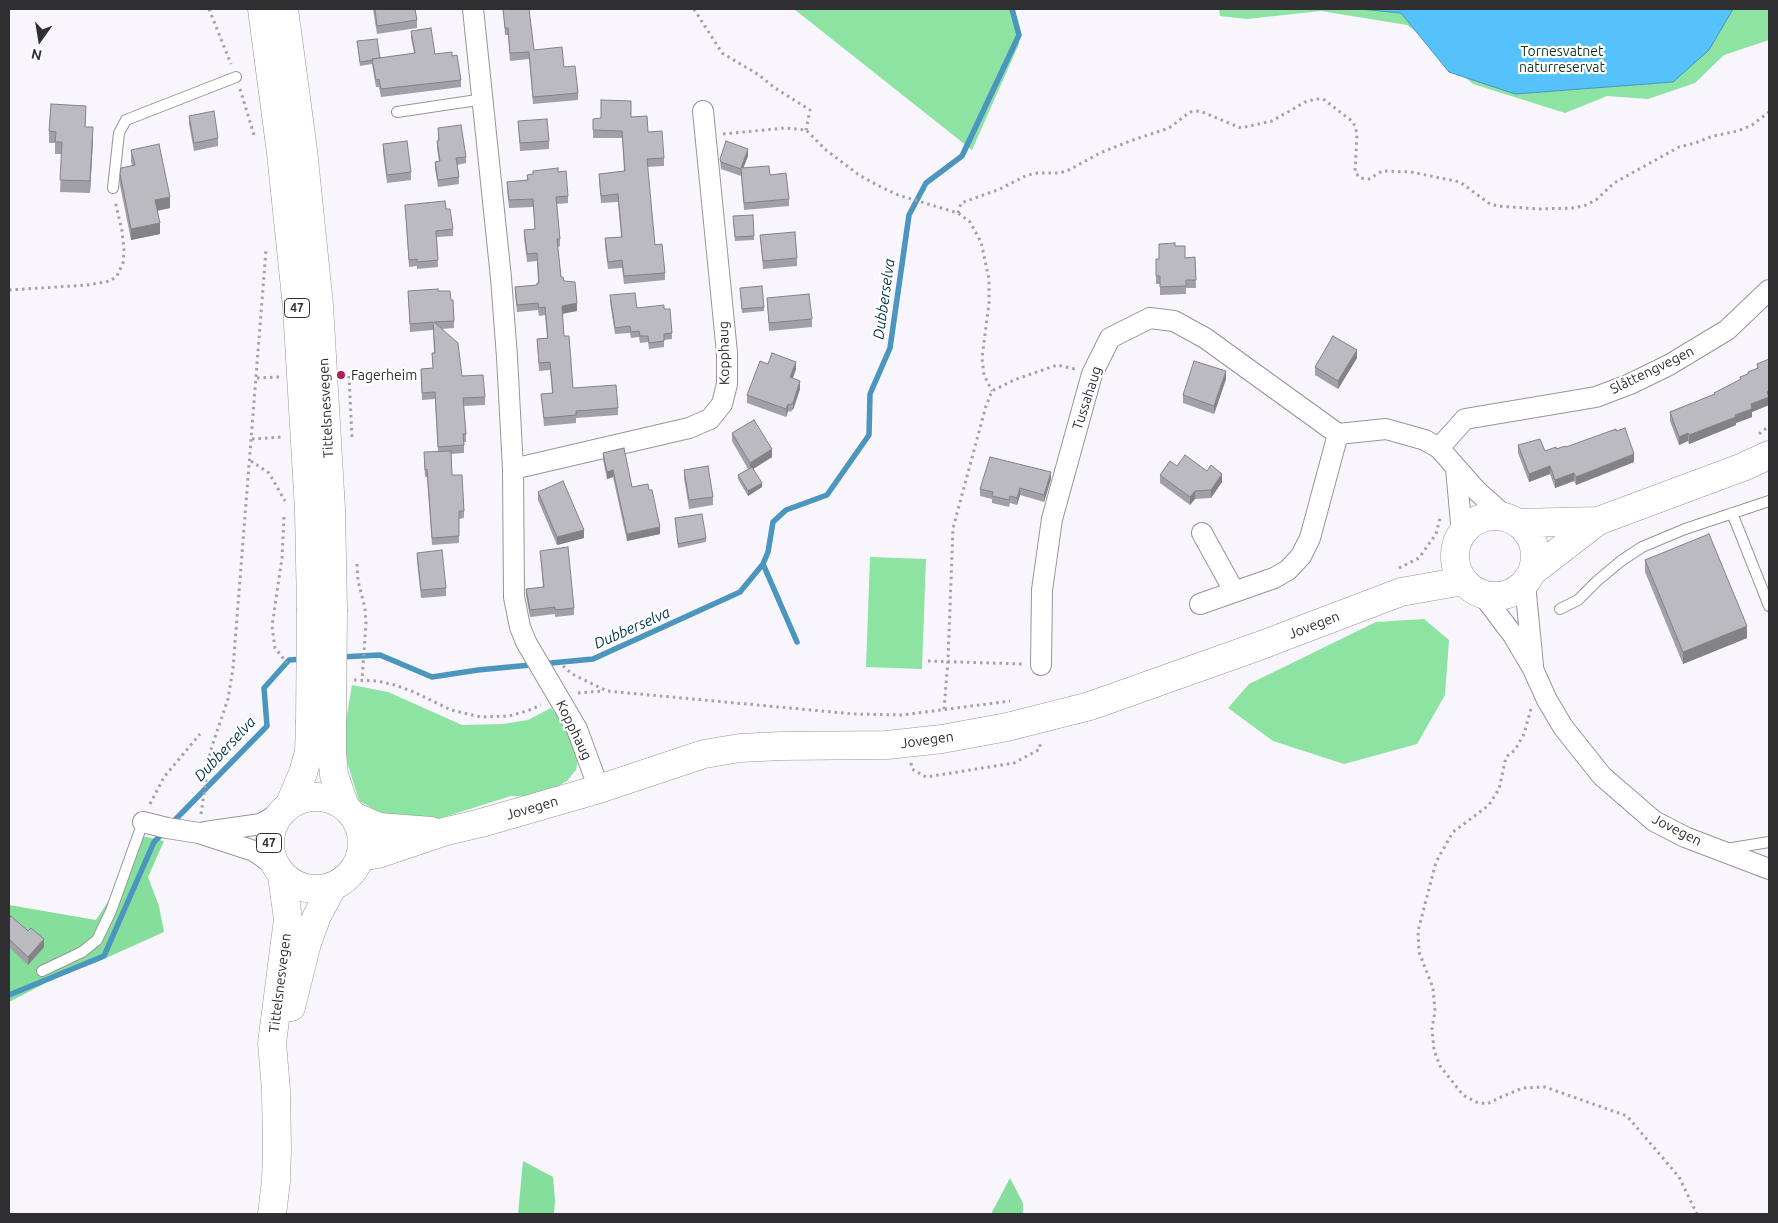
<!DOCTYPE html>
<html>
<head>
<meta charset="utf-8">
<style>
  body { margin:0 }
  #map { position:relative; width:1778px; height:1223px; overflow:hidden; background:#f8f5fc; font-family:Ubuntu,sans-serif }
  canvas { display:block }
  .frame { position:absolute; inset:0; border:10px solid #2f2e30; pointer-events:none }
  .north { position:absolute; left:15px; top:15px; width:50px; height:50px; -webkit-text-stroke:4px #fff; paint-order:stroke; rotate:193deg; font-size:14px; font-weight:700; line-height:20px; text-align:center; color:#2f2e30 }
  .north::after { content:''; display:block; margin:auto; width:18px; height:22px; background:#2f2e30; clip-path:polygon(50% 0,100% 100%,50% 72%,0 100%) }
</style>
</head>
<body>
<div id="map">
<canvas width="1778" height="1223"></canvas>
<div class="frame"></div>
<div class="north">N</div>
</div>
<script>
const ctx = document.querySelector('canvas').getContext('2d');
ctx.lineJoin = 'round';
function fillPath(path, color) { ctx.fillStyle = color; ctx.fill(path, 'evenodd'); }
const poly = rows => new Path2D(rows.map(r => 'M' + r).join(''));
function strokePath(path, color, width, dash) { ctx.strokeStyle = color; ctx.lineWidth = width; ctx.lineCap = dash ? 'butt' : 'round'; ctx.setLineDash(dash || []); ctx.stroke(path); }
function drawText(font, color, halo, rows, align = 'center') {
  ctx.font = font + ' Ubuntu,sans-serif'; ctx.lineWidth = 4.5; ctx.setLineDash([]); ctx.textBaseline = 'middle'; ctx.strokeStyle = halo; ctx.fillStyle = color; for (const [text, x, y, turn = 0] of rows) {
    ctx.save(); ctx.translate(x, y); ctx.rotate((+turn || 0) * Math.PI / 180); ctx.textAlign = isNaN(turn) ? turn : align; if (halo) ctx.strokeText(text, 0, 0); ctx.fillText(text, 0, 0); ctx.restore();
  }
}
fillPath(poly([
  [794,9,1015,9,1019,44,972,150],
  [1219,9,1769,9,1769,40,1724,55,1695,83,1648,99,1607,96,1565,113,1473,84,1441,57,1423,36,1407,25,1321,11,1247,19,1220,16],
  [870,557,926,559,922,669,866,667],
  [1424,619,1449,640,1445,695,1417,744,1344,764,1273,741,1228,708,1249,684,1376,622],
  [352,685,388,692,462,725,503,724,528,720,551,708,562,722,579,755,576,770,567,781,555,788,533,796,511,796,438,819,381,813,359,801,342,745]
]), '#8de3a2');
fillPath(poly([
  [133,834,164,841,148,877,159,906,164,932,97,962,65,973,9,1002,9,905,96,920,111,897],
  [523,1161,553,1177,555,1200,554,1214,518,1214],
  [1010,1178,1023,1203,1023,1214,991,1214]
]), '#85de9b');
const water = poly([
  [1360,9,1733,9,1709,50,1673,82,1515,94,1449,72,1401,13,1360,9]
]);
fillPath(water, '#55c2fb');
strokePath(water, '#4a96be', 1);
strokePath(poly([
  [763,564,797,642],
  [340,657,380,655,432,677,478,670,593,659,740,592,763,564,768,552,773,522,786,510,827,495,869,435,870,394,890,348,909,215,926,183,962,156,1019,35,1012,9],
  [171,824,267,726,264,688,289,660,304,659],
  [9,995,104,956,154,842,163,833]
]), '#4a96be', 5.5);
const lane = poly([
  [397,112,484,99],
  [113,188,119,133,126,120,236,77],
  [1732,513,1769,606],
  [1560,609,1578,600,1597,581,1621,561,1642,547,1685,529,1769,501],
  [1726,849,1769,842],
  [42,971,82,952,97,940,111,911,143,822]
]);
const street = poly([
  [473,9,501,278,507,357,513,469,514,597,520,627,526,642,577,729,599,789],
  [1439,448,1465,419,1596,397,1630,384,1669,365,1727,330,1769,290],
  [1456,468,1462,534],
  [513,469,689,428,710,419,722,404,727,384,727,353,703,111],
  [1202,533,1234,591],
  [1525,584,1533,665],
  [1482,594,1513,635,1533,669,1547,700,1563,727,1602,776,1654,821,1685,837,1769,869],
  [1200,604,1274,578,1288,570,1301,556,1310,538,1338,434],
  [1041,665,1042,590,1052,519,1092,374,1110,338,1150,318,1174,321,1205,338,1338,434,1386,429,1425,440,1439,448,1477,491,1507,518],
  [143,822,167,828,199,833,254,851,274,865],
  [205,832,261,824,279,813]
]);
const secondary = poly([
  '1455 556a40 40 0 1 1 80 0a40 40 0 1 1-80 0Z',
  [1518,523,1598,521],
  [1533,571,1598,521,1743,467,1769,455],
  [355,817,379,827,431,831],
  [360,857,378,854,443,832,481,823,599,789,704,754,740,748,781,746,887,745,942,739,1007,727,1090,706,1259,646,1401,592,1463,581]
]);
const primary = poly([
  [262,9,281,153,297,307,309,510,311,609],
  [284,9,303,150,319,305,331,509,333,609],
  [332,724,332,753,334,775,345,807],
  '270 843a46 46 0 1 1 92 0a46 46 0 1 1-92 0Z',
  [290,804,303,773,309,752,310,723],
  [291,1007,307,943,317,916,333,886],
  [272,1214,276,1181,277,1149,276,1090,272,1043,288,919,282,876]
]);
strokePath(lane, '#97959b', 12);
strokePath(street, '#97959b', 22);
strokePath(secondary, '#97959b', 29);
strokePath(primary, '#97959b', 29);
strokePath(poly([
  [209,9,231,64],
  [694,9,722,53,759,75,775,88,810,110,806,130],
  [240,89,254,135],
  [723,134,785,128,806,130,826,150,859,175,879,186,898,195,958,213,970,222,981,242,989,279,989,303,982,358,984,375,992,391],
  [958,213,961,203,1000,189,1027,175,1038,173,1058,173,1067,171,1100,153,1130,141,1169,128,1190,112,1200,111,1241,128,1272,121,1305,102,1316,99,1323,99,1352,121,1355,126,1357,134,1355,172,1360,178,1369,179,1382,171,1411,172,1460,182,1490,204,1498,206,1538,209,1574,208,1586,205,1596,200,1614,183,1679,147,1695,143,1713,136,1738,131,1752,125,1769,112],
  [9,290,88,285,110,281,117,276,123,263,124,250,122,231,115,201],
  [349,376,352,437],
  [257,378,279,377],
  [1759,434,1769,426],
  [252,439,282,437],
  [251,461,269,473,285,501],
  [284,517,282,558,272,626,275,648,287,663],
  [357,564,358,581,365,608,366,624,362,680],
  [1399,568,1419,558,1436,534,1440,518],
  [928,661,1022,664],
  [563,666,572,674,607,691,854,714,902,715,1010,701],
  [354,680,377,681,395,685,414,692,451,710,481,717,509,716,527,711,541,705],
  [578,693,604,691],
  [944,709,948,660,953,528,986,406,992,391,1014,380,1057,365,1075,369],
  [1531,709,1524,734,1515,750,1506,757,1499,789,1489,805,1453,832,1436,862,1418,931,1419,952,1433,988,1435,1011,1432,1029,1434,1050,1440,1066,1463,1095,1476,1102,1487,1104,1501,1097,1523,1088,1545,1087,1627,1116,1679,1177,1697,1214],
  [911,763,912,769,926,777,1014,763,1040,749,1040,741],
  [150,804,164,777,200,734],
  [201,814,210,752,228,699,233,668,266,250]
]), '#a4a2a7', 3, [2.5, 4]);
strokePath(lane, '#fff', 10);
strokePath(street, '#fff', 20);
strokePath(secondary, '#fff', 28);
strokePath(primary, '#fff', 28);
const primaryBridge = poly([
  [310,723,311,609],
  [332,724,333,609]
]);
strokePath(primaryBridge, '#97959b', 29, []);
strokePath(primaryBridge, '#fff', 28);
fillPath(poly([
  [373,9,415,9,417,20,417,28,377,34],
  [503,9,534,50,564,67,578,93,578,100,533,104,529,59,510,61,508,35,505,35],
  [411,31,435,54,452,56,461,80,461,87,381,97,379,87,376,87,372,64,360,66,357,41,380,58,414,53,411,38],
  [189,116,218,138,218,146,194,151,189,124],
  [631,117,648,132,664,158,664,166,647,167,655,245,665,273,665,280,624,284,622,268,608,269,605,245,605,238,621,237,618,202,601,203,599,181,599,174,624,171,622,138,593,138,593,119],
  [86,118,85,127,93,139,90,193,60,192,62,154,55,154,55,143,49,143,49,131],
  [518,121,549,141,549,149,520,151],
  [438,128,466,157,466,163,457,165,459,177,459,184,438,187,435,169,435,162,439,162,437,148,437,141,438,141],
  [383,144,411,172,411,180,387,183,383,152],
  [131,150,170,208,157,211,160,234,131,240,120,185,120,174,132,166,131,161],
  [748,156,743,168,770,175,789,199,789,206,744,210,741,176,721,169,720,159],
  [533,171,558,172,568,196,568,203,557,204,560,239,560,246,558,247,561,277,564,281,577,311,562,313,564,336,573,388,618,408,618,415,576,418,576,423,544,426,541,394,552,393,550,370,539,371,537,339,547,338,545,315,539,316,538,310,517,312,515,295,515,287,537,285,538,283,537,261,527,262,524,237,524,230,535,229,533,207,509,208,507,189,507,182,527,180,527,175,533,174],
  [405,205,446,209,453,229,453,236,437,237,438,267,417,269,417,266,409,267],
  [733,220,754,236,754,240,735,241],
  [760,235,797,258,797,266,763,269],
  [1175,246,1185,258,1195,257,1196,288,1186,288,1186,294,1160,295,1160,284,1156,284,1156,259,1159,259],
  [740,288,764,307,764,311,742,313],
  [408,291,438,291,451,300,454,321,454,328,442,329,462,376,485,397,485,405,464,406,466,434,466,442,464,442,464,453,451,454,452,475,464,511,464,518,459,519,459,543,432,545,427,477,425,477,424,452,438,452,435,399,422,400,421,369,433,368,432,353,434,353,433,330,410,332],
  [610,295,637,308,664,309,672,333,672,339,664,340,664,347,649,349,648,342,640,343,639,337,631,338,630,333,615,334,610,302],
  [767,298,812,319,812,327,769,331],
  [1357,358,1338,389,1315,375,1315,367],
  [1769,359,1769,405,1752,412,1752,417,1736,423,1736,425,1689,444,1688,441,1679,445,1670,421,1670,412,1714,394,1714,393,1740,380,1740,377,1748,374,1748,372,1757,369,1757,364],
  [768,364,796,369,793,378,800,389,793,410,792,410,791,412,788,411,786,417,747,403,747,395],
  [1226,379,1214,414,1183,403,1183,395],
  [732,433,772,457,753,469,762,487,748,496,738,479,738,475,748,469,732,441],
  [1518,445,1545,451,1566,447,1634,462,1576,485,1574,481,1555,488,1550,474,1529,482,1518,453],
  [603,453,632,487,660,534,627,541,613,477,607,479,603,460],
  [1177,466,1207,471,1222,482,1211,498,1195,499,1190,505,1160,483,1160,475],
  [684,470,713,497,713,505,689,509,684,478],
  [1051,479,1044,502,1020,495,1017,505,1010,503,1009,507,992,503,992,499,980,496,980,489],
  [538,492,584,538,557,545,538,500],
  [675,518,706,538,706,542,678,548],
  [540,551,574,608,574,615,555,617,555,614,530,617,526,596,526,589,543,587],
  [417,553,446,588,446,596,421,598,417,561],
  [1645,560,1747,638,1683,664,1645,572],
  [9,919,44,947,28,965,9,947]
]), '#a1a0a6');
fillPath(poly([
  [93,127,93,139,90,193,90,181],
  [748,149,748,156,741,174,741,168],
  [170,197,170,208,155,211,155,200],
  [160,223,160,234,131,240,131,229],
  [577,303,577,311,562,314,562,306],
  [1357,350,1357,358,1338,389,1338,381],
  [796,362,796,369,790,385,790,377],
  [1226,371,1226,379,1214,414,1214,406],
  [800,381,800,389,793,410,793,403],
  [1769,391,1769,405,1752,412,1752,417,1736,423,1736,425,1689,444,1689,435,1751,404],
  [788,404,788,411,786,417,786,409],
  [1688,433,1688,441,1679,445,1679,437],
  [772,449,772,457,750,471,750,463],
  [1634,454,1634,462,1576,485,1576,477],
  [1550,466,1550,474,1529,482,1529,474],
  [613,470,613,477,607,479,607,472],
  [1051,472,1051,479,1044,502,1044,495],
  [1574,473,1574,481,1555,488,1555,480],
  [1222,474,1222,482,1211,498,1211,490],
  [762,483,762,487,748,496,748,491],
  [1020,488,1020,495,1017,505,1017,498],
  [1195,491,1195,499,1190,505,1190,497],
  [660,527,660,534,627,541,627,534],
  [584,530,584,538,557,545,557,537],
  [1747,626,1747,638,1683,664,1683,652],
  [44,939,44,947,28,965,28,957]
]), '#838287');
const building = poly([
  [375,9,415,9,417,20,377,26,375,9],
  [503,9,529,9,534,50,562,47,564,67,575,66,578,93,533,97,529,52,510,53,508,28,505,28,503,9],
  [431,28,435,54,452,52,452,56,457,55,461,80,381,89,379,79,376,80,372,59,415,53,411,31,431,28],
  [377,39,380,58,372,59,373,60,360,62,357,41,377,39],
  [601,100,631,101,631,117,647,116,648,132,662,131,664,158,647,159,655,245,662,244,665,273,624,276,622,260,608,262,605,238,622,237,618,194,601,196,599,174,625,171,622,131,593,130,593,119,601,118,601,100],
  [51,104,86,106,85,127,93,127,90,181,60,180,62,142,55,142,56,132,49,131,51,104],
  [214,111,218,138,194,143,189,116,214,111],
  [547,119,549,141,520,143,518,121,547,119],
  [461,125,466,157,456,158,459,177,438,180,435,162,440,161,437,141,439,140,438,128,461,125],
  [407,141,411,172,387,175,383,144,407,141],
  [726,141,748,149,741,168,769,166,770,175,786,173,789,199,744,203,741,169,721,162,720,159,726,141],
  [159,144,170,197,155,200,160,223,131,229,120,174,121,168,135,165,131,150,159,144],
  [558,168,558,172,566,171,568,196,556,197,560,239,557,239,561,277,563,277,564,281,575,282,577,303,562,306,564,336,569,336,573,388,616,385,618,408,576,411,576,415,544,418,541,394,553,393,550,362,539,363,537,339,548,338,545,307,539,308,538,303,517,305,515,287,537,285,537,283,539,283,537,253,527,254,524,230,535,229,533,199,509,200,507,182,528,180,527,175,533,174,533,171,558,168],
  [445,201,446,209,450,209,453,229,436,231,438,260,417,262,417,259,409,260,405,205,445,201],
  [753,215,754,236,735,237,733,216,753,215],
  [795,232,797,258,763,261,760,235,795,232],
  [1175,243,1175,246,1185,246,1185,258,1195,257,1196,280,1186,280,1186,286,1160,287,1160,276,1156,276,1156,259,1159,259,1159,244,1175,243],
  [762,286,764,307,742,309,740,288,762,286],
  [438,289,438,291,450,291,451,300,453,300,454,321,434,322,458,343,462,376,483,375,485,397,463,398,466,434,463,434,464,445,438,447,435,392,422,393,421,369,433,368,432,353,435,353,433,322,410,324,408,291,438,289],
  [635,293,637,308,664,305,664,309,670,309,672,333,664,334,664,341,649,343,648,336,640,336,639,331,631,332,630,326,615,328,610,295,635,293],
  [809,294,812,319,769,323,767,298,809,294],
  [1333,336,1357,350,1338,381,1315,367,1333,336],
  [772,353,796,362,790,377,800,381,793,403,792,403,791,405,788,404,786,409,747,395,760,361,768,364,772,353],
  [1769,359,1769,391,1767,392,1769,397,1751,404,1752,409,1735,415,1736,417,1689,435,1688,433,1679,437,1670,412,1715,394,1714,393,1741,379,1740,377,1748,374,1748,372,1758,368,1757,364,1769,359],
  [1194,361,1226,371,1214,406,1183,395,1194,361],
  [754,420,772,449,750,463,732,433,754,420],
  [1625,428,1634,454,1576,477,1574,473,1555,480,1550,466,1529,474,1518,445,1540,439,1545,451,1556,447,1556,449,1565,446,1566,447,1616,429,1616,431,1625,428],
  [624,448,632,487,648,484,649,490,652,490,660,527,627,534,613,470,607,472,603,453,624,448],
  [451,451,452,475,462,475,464,511,459,511,459,536,432,538,427,469,425,470,424,452,451,451],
  [1185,455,1207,471,1211,465,1222,474,1211,490,1195,491,1190,497,1160,475,1170,461,1177,466,1185,455],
  [990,457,1051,472,1044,495,1020,488,1017,498,1010,496,1009,500,992,496,993,492,980,489,990,457],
  [708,466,713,497,689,500,684,470,708,466],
  [752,467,762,483,748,491,738,475,752,467],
  [563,481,584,530,557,537,538,492,563,481],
  [702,514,706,538,678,544,675,518,702,514],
  [1709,534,1747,626,1683,652,1645,560,1709,534],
  [568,547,574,608,555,610,555,607,530,610,526,589,544,587,540,551,568,547],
  [442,550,446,588,421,590,417,553,442,550],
  [11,916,28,931,31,928,44,939,28,957,9,939,9,919,11,916]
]);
fillPath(building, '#bbbac1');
strokePath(building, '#838287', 1);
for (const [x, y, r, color] of [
  [341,375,5,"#ac1f5b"]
]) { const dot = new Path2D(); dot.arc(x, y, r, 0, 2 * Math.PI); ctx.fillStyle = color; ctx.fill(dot); strokePath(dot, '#fff', 2); }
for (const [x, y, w] of [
  [297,308,25],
  [269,843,25]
]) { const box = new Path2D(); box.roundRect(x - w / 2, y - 9.5, w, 19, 4); ctx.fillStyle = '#fff'; ctx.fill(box); strokePath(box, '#2f2e30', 1); }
drawText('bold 12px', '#2f2e30', null, [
  ["47",297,308],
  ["47",269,843]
]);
drawText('14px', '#11361c', '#fff', [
  ["Tornesvatnet",1562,51],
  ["naturreservat",1562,67]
]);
drawText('14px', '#2f2e30', '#fff', [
  ["Kopphaug",724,353,-91],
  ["Slåttengvegen",1652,370,-26],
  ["Tussahaug",1087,398,-72],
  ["Tittelsnesvegen",326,408,-93],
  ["Jovegen",1314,625,-21],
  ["Kopphaug",574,730,64],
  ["Jovegen",927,740,-8],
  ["Jovegen",532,808,-16],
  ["Jovegen",1677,830,27],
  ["Tittelsnesvegen",280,983,-83]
]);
drawText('14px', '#2f2e30', '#fff', [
  ["Fagerheim",351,375]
], 'left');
drawText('italic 15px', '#03354c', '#fff', [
  ["Dubberselva",884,299,-82],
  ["Dubberselva",632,628,-24],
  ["Dubberselva",225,749,-47]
]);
</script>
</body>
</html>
